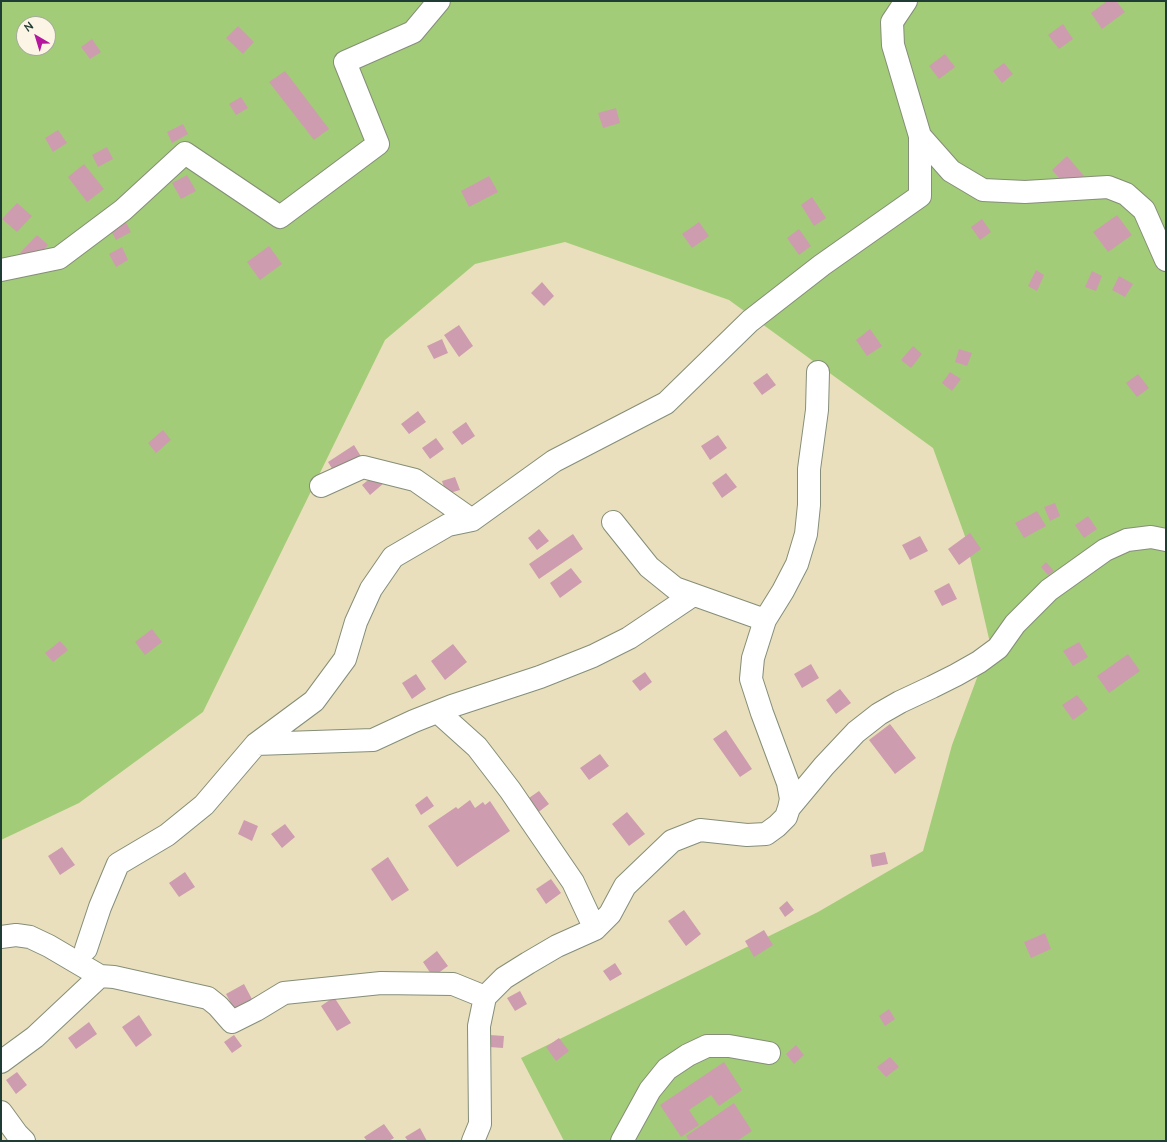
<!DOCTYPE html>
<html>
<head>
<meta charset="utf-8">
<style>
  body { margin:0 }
  #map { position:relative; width:1167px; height:1142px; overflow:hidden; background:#eadfbc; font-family:"Architects Daughter",sans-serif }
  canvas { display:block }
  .frame { position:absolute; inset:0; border:2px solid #1f3d34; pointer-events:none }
  .north { position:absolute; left:16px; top:16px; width:40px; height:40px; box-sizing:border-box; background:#fcf5e5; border:1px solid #a4ab9e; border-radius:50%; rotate:322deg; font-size:11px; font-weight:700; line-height:16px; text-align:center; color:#1f3d34 }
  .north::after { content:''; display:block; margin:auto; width:14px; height:18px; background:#b5179e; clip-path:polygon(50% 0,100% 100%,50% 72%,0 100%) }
</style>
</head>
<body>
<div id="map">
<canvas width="1167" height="1142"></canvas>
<div class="frame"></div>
<div class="north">N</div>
</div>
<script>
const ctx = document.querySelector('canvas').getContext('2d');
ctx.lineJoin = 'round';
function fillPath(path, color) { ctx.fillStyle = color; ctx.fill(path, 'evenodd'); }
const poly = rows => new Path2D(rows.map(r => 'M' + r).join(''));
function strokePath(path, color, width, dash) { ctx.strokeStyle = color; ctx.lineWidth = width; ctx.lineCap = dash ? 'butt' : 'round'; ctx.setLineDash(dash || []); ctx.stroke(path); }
fillPath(poly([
  [1,1,1166,1,1166,1141,564,1141,521,1058,818,912,923,851,952,745,990,643,966,539,933,448,729,300,565,242,475,264,385,340,203,712,79,803,1,840],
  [24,24,48,24,48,48,24,48]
]), '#a3cc78');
fillPath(poly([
  [1107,1,1116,1,1125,12,1102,29,1091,13],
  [1063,24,1073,39,1059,49,1048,35],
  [238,26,254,42,243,54,226,38],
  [92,39,101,52,90,59,81,47],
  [945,54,955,67,939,79,929,66],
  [1004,63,1013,74,1002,83,993,71],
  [285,71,329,129,314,140,269,82],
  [241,97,248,108,236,115,229,104],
  [616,108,620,123,603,128,598,113],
  [183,124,188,134,172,143,167,132],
  [58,130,67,143,53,152,45,138],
  [107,147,113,159,98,167,92,155],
  [1067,156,1084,176,1069,189,1052,170],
  [84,164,104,189,87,202,68,177],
  [187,175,196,191,181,199,172,183],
  [489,176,498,192,469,207,461,191],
  [812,197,826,218,814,226,801,205],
  [17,203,32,216,17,232,2,219],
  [122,215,131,232,116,240,107,223],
  [1117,215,1132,235,1108,252,1093,232],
  [982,219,991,232,980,240,971,227],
  [699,222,709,236,692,248,682,234],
  [799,229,811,246,799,255,787,238],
  [37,235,48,245,31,263,20,253],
  [269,246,282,264,260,280,247,262],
  [122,247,128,260,116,267,109,254],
  [1036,270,1044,275,1037,291,1028,286],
  [1092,271,1102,276,1096,291,1085,287],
  [1119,276,1133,284,1125,297,1112,290],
  [542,282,554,296,544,306,531,293],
  [459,325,473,346,459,357,444,335],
  [870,329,882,346,867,356,856,340],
  [442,339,448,353,434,359,427,346],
  [913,346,922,354,911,368,901,360],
  [959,349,972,353,967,366,955,362],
  [950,372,961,379,952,391,942,383],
  [767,373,776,385,762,395,753,383],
  [1138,374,1149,388,1137,397,1126,383],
  [418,411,426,422,409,434,401,424],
  [466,422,475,436,462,445,452,432],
  [163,430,171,440,156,453,148,443],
  [718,435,727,448,710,460,701,446],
  [436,438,444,449,430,459,422,448],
  [354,445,362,458,336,475,328,462],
  [377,473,384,483,370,495,362,485],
  [726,473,737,487,722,498,712,483],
  [455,477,460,490,446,494,442,481],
  [1055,503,1060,516,1050,521,1044,507],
  [1037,511,1046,526,1024,538,1015,523],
  [1088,516,1097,529,1084,538,1075,525],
  [539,529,549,541,537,550,528,538],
  [970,533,981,549,959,565,948,549],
  [573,534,583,549,539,579,529,564],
  [920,536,928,551,910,560,902,545],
  [1046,562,1054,571,1048,575,1041,567],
  [571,568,582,582,560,598,550,583],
  [949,583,957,599,942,606,934,591],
  [152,629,162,642,145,655,135,642],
  [60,641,68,650,53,662,45,653],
  [1079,642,1088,657,1073,666,1063,651],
  [453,644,467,662,445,680,431,661],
  [1128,654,1140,671,1109,693,1097,676],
  [811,664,819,678,802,688,794,674],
  [645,672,652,682,640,691,632,681],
  [416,674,426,689,412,699,402,683],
  [840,689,851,703,836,714,826,700],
  [1077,695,1088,709,1073,720,1062,705],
  [890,724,916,758,895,774,869,740],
  [726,730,752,769,740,777,713,739],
  [600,754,609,766,589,780,580,768],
  [539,791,549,804,536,814,526,800],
  [427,796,434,806,421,815,415,805],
  [470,800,475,808,483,802,485,805,490,801,510,831,457,867,428,826,456,807,458,809],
  [627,812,645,834,629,846,612,824],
  [244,820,258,826,252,841,238,834],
  [285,824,295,837,282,848,271,834],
  [62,847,75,865,60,875,48,856],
  [885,852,888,864,872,867,870,855],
  [388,857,409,890,392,901,371,869],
  [185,872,195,887,179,897,169,883],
  [551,879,561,893,546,904,536,889],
  [787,901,794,910,785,917,779,908],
  [684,910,701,934,686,946,668,921],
  [764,930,773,945,754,957,745,941],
  [1045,933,1051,949,1031,958,1024,942],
  [437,951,448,966,433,977,423,962],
  [615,963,622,974,610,981,603,971],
  [244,984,253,1001,235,1011,226,994],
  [520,991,527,1004,515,1011,507,998],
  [334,997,351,1023,337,1031,321,1006],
  [889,1009,895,1019,885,1026,879,1016],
  [139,1015,152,1035,136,1047,122,1027],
  [89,1022,97,1034,76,1049,68,1038],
  [234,1035,242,1046,232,1053,224,1042],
  [490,1035,504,1036,503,1048,489,1047],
  [559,1038,569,1051,556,1061,546,1047],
  [796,1045,804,1055,794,1064,786,1054],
  [890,1057,899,1067,886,1077,877,1067],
  [724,1062,742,1090,719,1106,711,1095,689,1110,699,1125,681,1137,660,1105],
  [17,1072,27,1085,16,1094,6,1080],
  [734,1103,752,1131,737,1141,689,1141,686,1136],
  [384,1124,394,1138,389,1141,367,1141,364,1137],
  [420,1128,427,1141,408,1141,405,1137]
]), '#ce9caf');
const street = poly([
  [920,136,951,171,983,190,1025,192,1108,187,1126,194,1144,210,1166,260],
  [1,270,59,258,123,210,185,153,280,217,378,144,345,62,413,32,439,1],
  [321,486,363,467,415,480,472,520],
  [613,522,649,567,675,588,765,620],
  [438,712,477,747,510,790,573,882,595,929],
  [256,744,373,740,414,721,452,706,540,677,593,656,629,638,693,595],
  [789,808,824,766,856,732,879,714,900,702,932,687,956,675,979,662,998,648,1015,624,1049,590,1105,550,1127,540,1151,537,1166,540],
  [1,937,16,935,30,937,49,946,100,976,114,977,208,998,218,1006,232,1022,256,1010,284,993,381,983,453,984,485,997],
  [86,949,100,907,118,864,167,835,204,805,256,744,314,701,345,659,356,622,371,589,393,557,448,525,472,520,554,461,666,403,750,321,822,265,920,196,920,136,893,45,892,22,906,1],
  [1,1062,35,1037,100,976],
  [1,1112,17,1134,24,1141],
  [473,1141,480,1124,479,1026,485,997,504,978,528,963,557,946,595,929,610,914,625,886,672,841,700,830,747,835,766,834,777,826,786,817,789,808,791,799,788,783,762,713,751,679,753,658,765,620,783,591,797,564,806,534,809,505,809,469,817,410,818,372],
  [622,1141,650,1090,667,1069,688,1055,707,1046,729,1046,769,1053]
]);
strokePath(street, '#848e78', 24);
strokePath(street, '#fff', 22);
</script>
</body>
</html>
